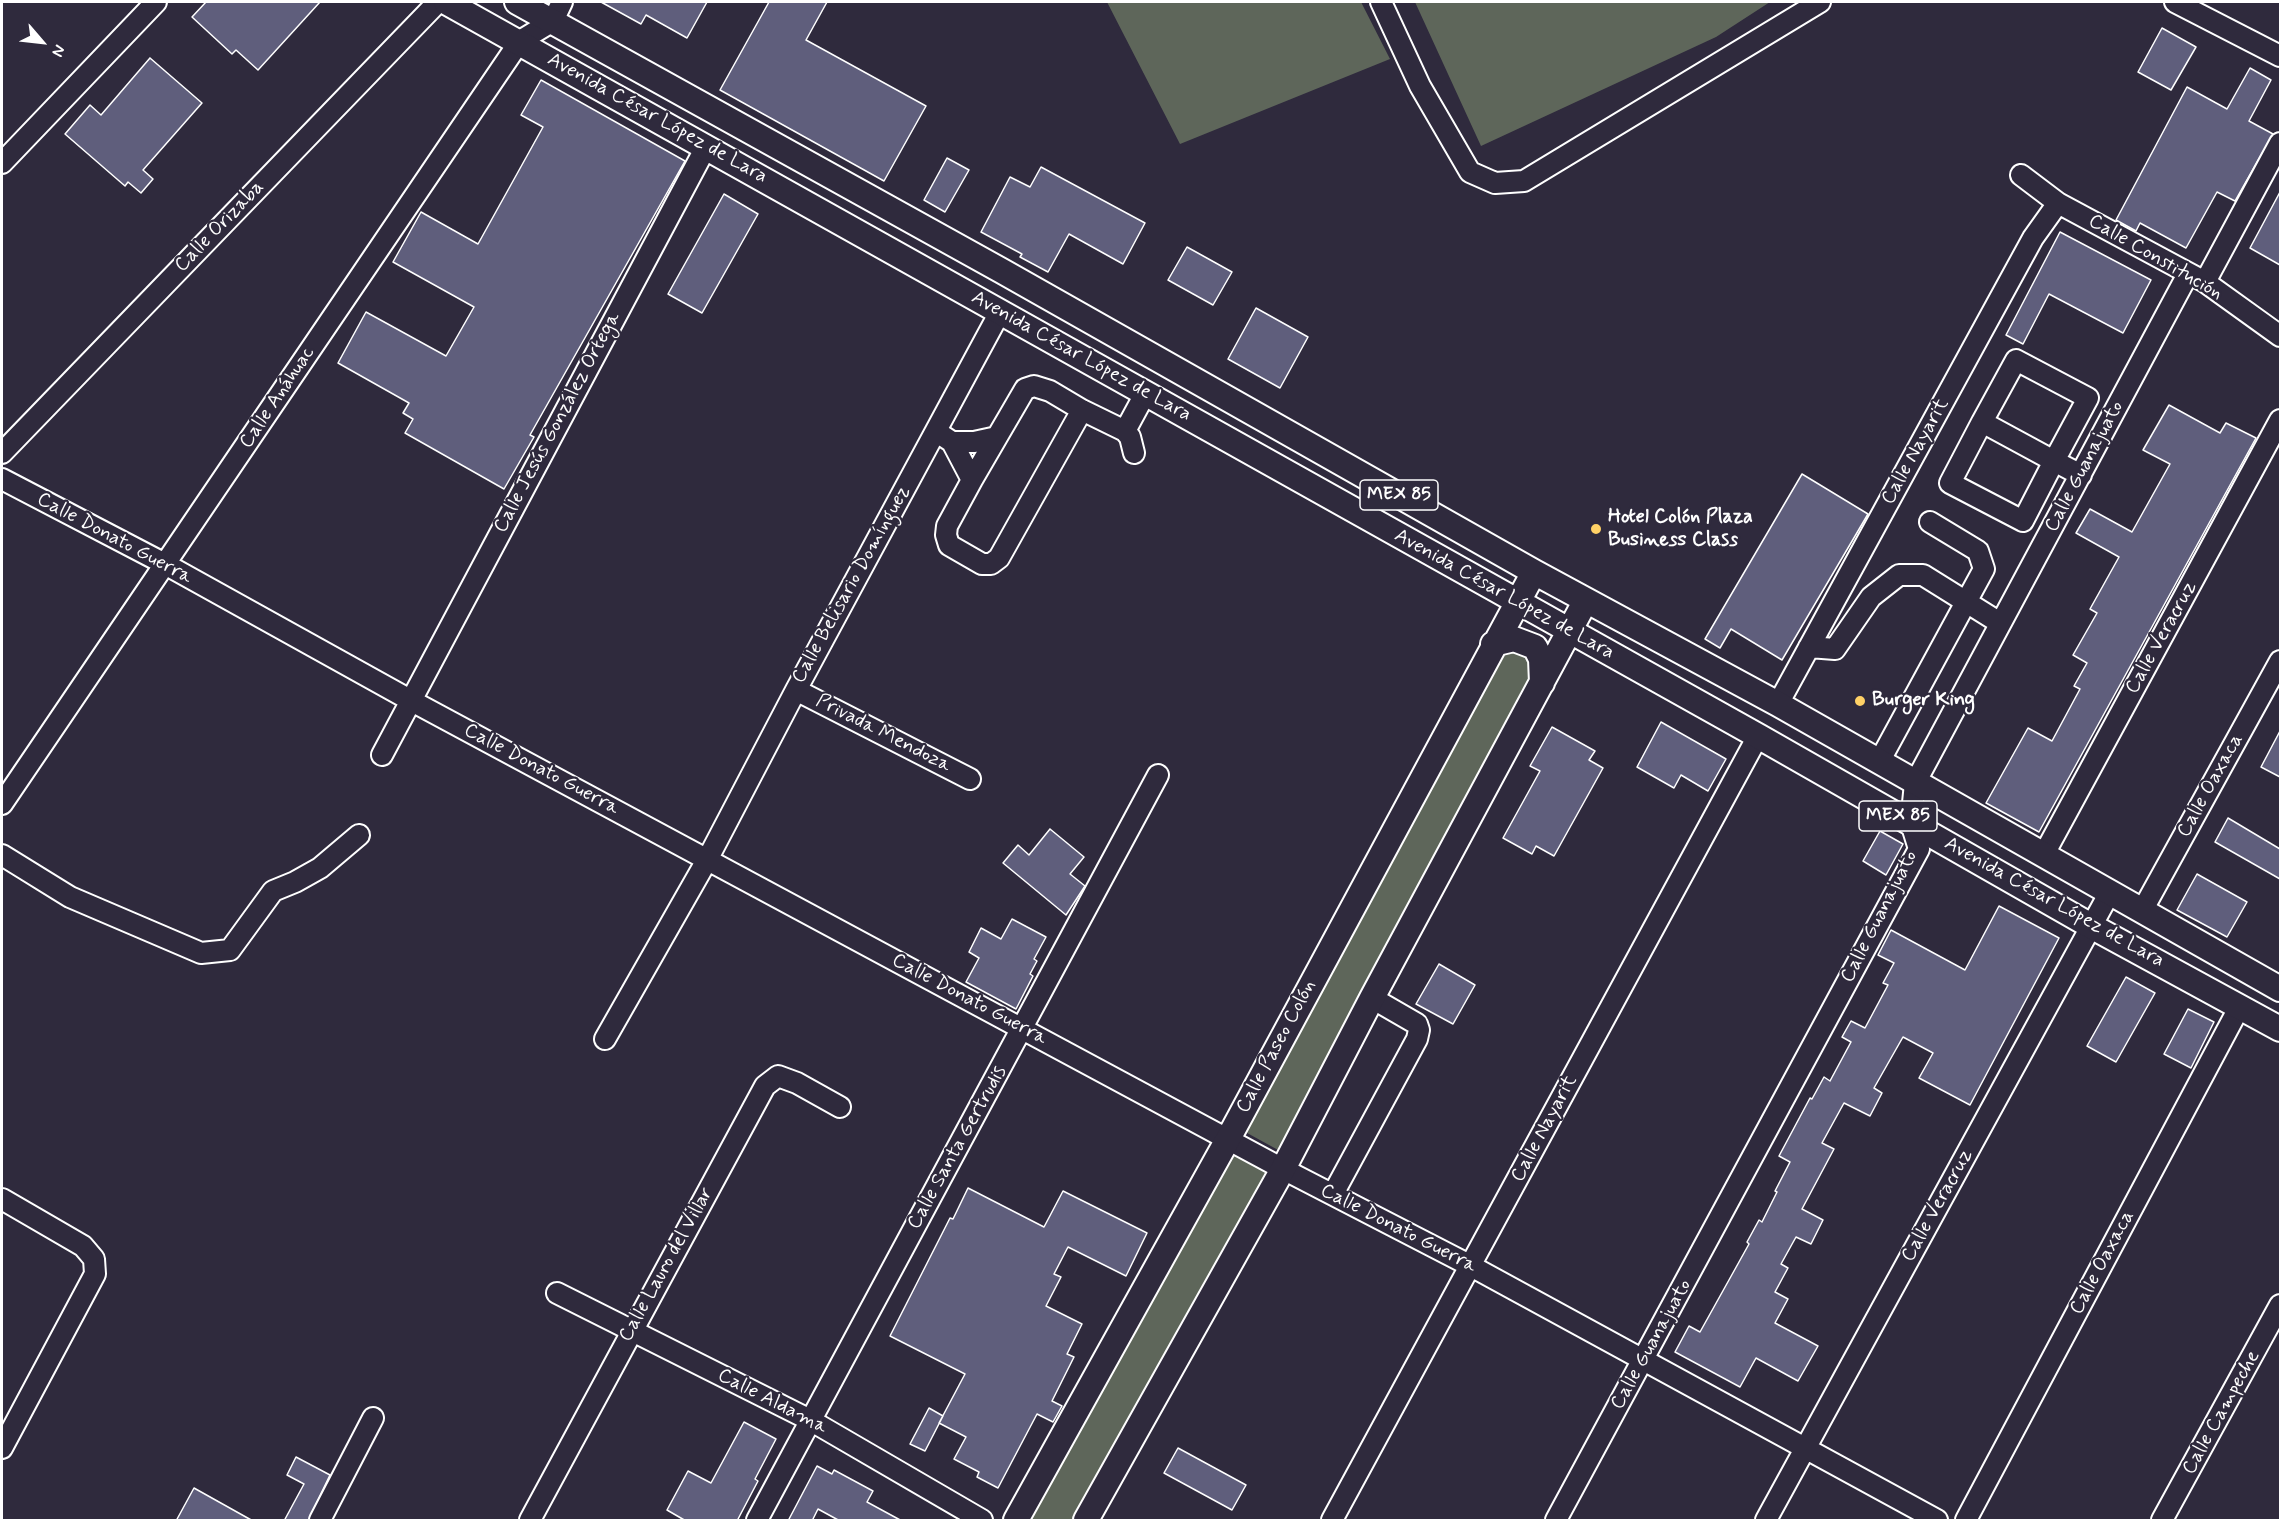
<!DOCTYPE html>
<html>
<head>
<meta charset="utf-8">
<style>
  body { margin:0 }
  #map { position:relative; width:2282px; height:1522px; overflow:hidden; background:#2f2a3d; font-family:Mynerve,sans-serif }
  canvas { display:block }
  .frame { position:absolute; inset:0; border:3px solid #fff; pointer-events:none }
  .north { position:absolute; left:12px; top:12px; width:60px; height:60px; -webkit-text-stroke:4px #2f2a3d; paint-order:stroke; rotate:118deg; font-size:16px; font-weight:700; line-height:24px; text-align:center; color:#fff }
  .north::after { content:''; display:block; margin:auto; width:21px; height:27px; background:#fff; clip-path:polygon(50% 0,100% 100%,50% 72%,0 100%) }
</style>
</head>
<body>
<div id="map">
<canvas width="2282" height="1522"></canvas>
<div class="frame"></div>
<div class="north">N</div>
</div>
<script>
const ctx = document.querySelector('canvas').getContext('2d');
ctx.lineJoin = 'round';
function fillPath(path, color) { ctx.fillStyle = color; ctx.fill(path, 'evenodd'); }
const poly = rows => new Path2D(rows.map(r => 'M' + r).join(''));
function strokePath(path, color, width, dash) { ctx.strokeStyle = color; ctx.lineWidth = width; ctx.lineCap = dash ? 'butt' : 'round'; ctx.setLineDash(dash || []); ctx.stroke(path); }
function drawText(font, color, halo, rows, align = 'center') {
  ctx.font = font + ' Mynerve,sans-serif'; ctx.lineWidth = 4.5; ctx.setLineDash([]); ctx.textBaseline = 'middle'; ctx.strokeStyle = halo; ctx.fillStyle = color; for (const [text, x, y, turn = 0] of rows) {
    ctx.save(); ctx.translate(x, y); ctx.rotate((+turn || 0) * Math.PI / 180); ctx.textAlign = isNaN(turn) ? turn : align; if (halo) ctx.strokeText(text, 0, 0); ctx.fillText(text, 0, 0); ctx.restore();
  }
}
fillPath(poly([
  [1107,2,1361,2,1390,59,1180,144],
  [1415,2,1770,2,1716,37,1481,146],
  [1511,647,1535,659,1528,697,1280,1151,1238,1128,1485,671],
  [1229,1146,1270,1169,1075,1520,1030,1520]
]), '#5e665a');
const building = poly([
  [206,2,320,2,258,70,236,50,232,54,192,17,206,2],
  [601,2,707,2,687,38,646,15,641,24,601,2],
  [769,2,827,2,806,40,926,106,884,181,720,90,769,2],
  [2162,28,2196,47,2171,90,2138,72,2162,28],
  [150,58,202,103,143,170,153,179,141,193,128,182,125,186,65,134,90,105,101,115,150,58],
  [2250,68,2271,80,2249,121,2273,134,2235,201,2217,192,2186,248,2140,223,2136,231,2116,220,2187,87,2227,109,2250,68],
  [541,80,685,161,530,435,534,437,504,489,405,433,413,419,403,413,409,403,338,363,366,312,446,356,474,307,393,262,421,212,478,244,543,127,521,115,541,80],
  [947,158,969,170,945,212,924,200,947,158],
  [1041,167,1145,223,1123,264,1069,234,1048,272,1020,257,1022,254,981,232,1010,177,1030,187,1041,167],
  [2280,192,2280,265,2250,248,2280,192],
  [724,194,758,214,702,313,668,294,724,194],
  [2060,232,2151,280,2123,333,2049,294,2023,344,2006,335,2060,232],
  [1187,247,1232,272,1213,305,1168,280,1187,247],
  [1256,308,1308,337,1280,388,1228,359,1256,308],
  [2169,405,2220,433,2226,423,2256,438,2039,832,1986,803,2028,728,2052,741,2080,689,2074,686,2087,663,2073,655,2097,613,2090,609,2119,557,2076,533,2090,509,2132,532,2170,464,2143,450,2169,405],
  [1802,474,1868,514,1782,660,1731,629,1720,648,1705,639,1802,474],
  [1661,722,1726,759,1708,791,1681,775,1674,788,1637,767,1661,722],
  [1552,727,1595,751,1589,760,1603,768,1554,856,1536,846,1532,854,1503,838,1540,771,1530,766,1552,727],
  [2280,731,2280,777,2261,767,2280,731],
  [2228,818,2280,849,2280,879,2215,842,2228,818],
  [1050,829,1084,857,1070,874,1085,886,1066,915,1003,863,1018,845,1029,855,1050,829],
  [1880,831,1903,844,1886,875,1863,861,1880,831],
  [2197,874,2247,902,2227,937,2177,910,2197,874],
  [1999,906,2059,938,1970,1105,1919,1078,1933,1053,1903,1037,1874,1088,1882,1093,1870,1116,1844,1103,1822,1143,1834,1149,1802,1209,1823,1220,1811,1244,1796,1237,1781,1264,1788,1268,1775,1292,1788,1299,1775,1323,1818,1346,1798,1381,1756,1358,1740,1387,1675,1352,1689,1326,1700,1332,1749,1244,1747,1242,1759,1220,1762,1222,1777,1192,1775,1191,1790,1162,1779,1156,1810,1098,1812,1099,1824,1077,1830,1081,1851,1042,1842,1037,1851,1021,1865,1028,1888,985,1883,983,1894,963,1878,955,1891,930,1965,970,1999,906],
  [1012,919,1046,937,1034,959,1037,961,1030,974,1033,976,1016,1009,966,982,979,958,969,952,981,928,1001,939,1012,919],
  [1439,964,1475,985,1453,1024,1416,1004,1439,964],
  [2126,977,2155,993,2116,1062,2087,1046,2126,977],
  [2188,1009,2214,1022,2191,1068,2164,1054,2188,1009],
  [968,1188,1044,1227,1063,1191,1147,1233,1126,1276,1068,1247,1054,1274,1061,1277,1046,1306,1082,1324,1067,1354,1074,1357,1052,1401,1062,1406,1053,1422,1037,1414,998,1488,977,1477,979,1472,954,1459,966,1437,939,1423,965,1374,890,1336,950,1218,953,1219,968,1188],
  [929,1408,943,1416,925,1451,910,1444,929,1408],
  [744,1422,776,1439,755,1479,758,1481,737,1521,686,1521,667,1510,688,1471,711,1483,744,1422],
  [1178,1448,1246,1485,1232,1510,1164,1473,1178,1448],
  [296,1457,330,1475,308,1521,284,1521,304,1484,287,1475,296,1457],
  [817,1466,832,1474,834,1470,873,1491,867,1502,902,1521,840,1521,818,1509,812,1521,788,1521,817,1466],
  [194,1488,253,1521,176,1521,194,1488]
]);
fillPath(building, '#5f5e7c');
strokePath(building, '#fff', 1.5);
const minor = poly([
  [1381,2,1420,86,1470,172,1495,183,1524,181,1820,2],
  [2175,2,2280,56],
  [2,163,156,2],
  [2021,175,2058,203,2205,282,2280,336],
  [2205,282,2280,143],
  [1982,422,2016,360,2088,398,2054,461,2023,521,1950,483,1982,422,2054,461,2081,475],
  [1125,431,1145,394],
  [943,436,952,442,974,442,997,437,1025,389,1034,386,1050,391,1082,410,1125,431,1130,437,1134,453],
  [952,442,972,480,947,526,946,535,949,545,982,564,991,564,999,558,1082,410],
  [2,453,438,2],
  [2,479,165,564,410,700,1283,1169,1471,1266,1937,1520],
  [972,480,997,437],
  [1809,647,1835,649,1871,597,1899,575,1923,575,2000,623],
  [796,690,970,779],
  [1778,704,2033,238,2058,203],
  [382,755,706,147],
  [1879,762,1984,569,1978,551,1930,522],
  [2,804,520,41,553,21,562,2],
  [2,855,70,897,201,953,230,950,273,891,295,882,320,868,359,835],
  [2043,856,2280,420],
  [2142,911,2280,661],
  [605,1039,707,860,796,690,1000,312],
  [1333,1194,1417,1039,1419,1030,1417,1024,1372,998],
  [2,1199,83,1246,94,1259,95,1274,2,1448],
  [557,1293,810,1420,982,1520],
  [320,1520,373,1418],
  [530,1520,765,1086,778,1076,797,1083,840,1107],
  [757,1520,1158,775],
  [1332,1520,1758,736],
  [1556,1520,1919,849,1911,823,1915,783,2188,274],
  [1766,1520,2110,892],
  [1966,1520,2240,1006],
  [2162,1520,2280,1305]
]);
const major = poly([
  [446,2,1758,736,2091,926,2280,1029],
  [517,2,1002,271,1534,572,1778,704,2280,989],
  [1493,644,1514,639,1535,647,1541,659,1542,683],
  [1016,1520,1228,1139,1534,572],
  [1086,1520,1283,1169,1372,998,1586,600]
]);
strokePath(minor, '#fff', 24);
strokePath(major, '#fff', 28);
strokePath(minor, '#2f2a3d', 20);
strokePath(major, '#2f2a3d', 24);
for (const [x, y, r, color] of [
  [1596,529,6,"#ffd166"],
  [1860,701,6,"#ffd166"]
]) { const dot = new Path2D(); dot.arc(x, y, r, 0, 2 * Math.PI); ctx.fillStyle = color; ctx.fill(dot); strokePath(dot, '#2f2a3d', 2); }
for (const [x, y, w] of [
  [1399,495,78],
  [1898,816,78]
]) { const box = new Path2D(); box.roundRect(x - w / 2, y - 15, w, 30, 4.5); ctx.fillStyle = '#2f2a3d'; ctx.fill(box); strokePath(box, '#fff', 1.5); }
drawText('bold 18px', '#fff', null, [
  ["MEX 85",1399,495],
  ["MEX 85",1898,816]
]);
drawText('20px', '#fff', '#2f2a3d', [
  ["Avenida César López de Lara",657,119,29],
  ["Calle Orizaba",220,227,-46],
  ["Calle Constitución",2155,258,30],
  ["Avenida César López de Lara",1081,357,29],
  ["Calle Anáhuac",278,398,-56],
  ["Calle Jesús González Ortega",558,423,-62],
  ["Calle Nayarit",1916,452,-61],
  ["Calle Guanajuato",2085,467,-62],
  ["Calle Donato Guerra",114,539,28],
  ["Calle Belisario Domínguez",852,585,-61],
  ["Avenida César López de Lara",1504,595,29],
  ["Calle Veracruz",2162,638,-61],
  ["Privada Mendoza",883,734,27],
  ["Calle Donato Guerra",541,770,28],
  ["Calle Oaxaca",2211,786,-61],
  ["Avenida César López de Lara",2054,903,29],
  ["Calle Guanajuato",1880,917,-63],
  ["Calle Donato Guerra",969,1000,28],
  ["Calle Paseo Colón",1277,1047,-62],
  ["Calle Nayarit",1545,1129,-62],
  ["Calle Santa Gertrudis",958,1148,-61],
  ["Calle Veracruz",1938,1206,-61],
  ["Calle Donato Guerra",1398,1229,27],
  ["Calle Oaxaca",2103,1263,-62],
  ["Calle Lauro del Villar",667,1265,-61],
  ["Calle Guanajuato",1652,1345,-61],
  ["Calle Aldama",772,1402,27],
  ["Calle Campeche",2222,1413,-61]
]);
drawText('bold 20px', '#fff', '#2f2a3d', [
  ["Hotel Colón Plaza",1608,518],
  ["Business Class",1608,541],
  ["Burger King",1872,701]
], 'left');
</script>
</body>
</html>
